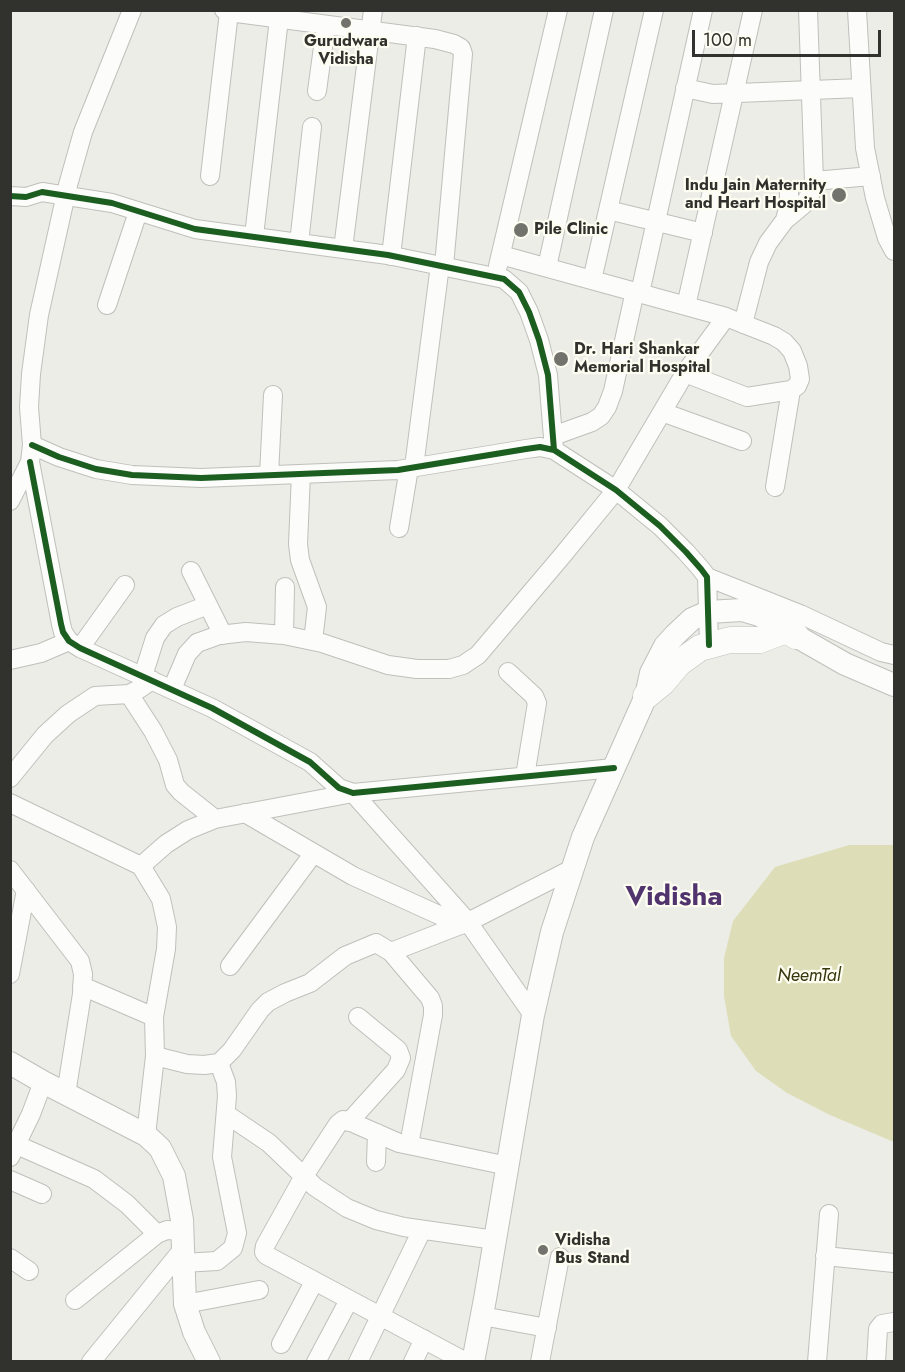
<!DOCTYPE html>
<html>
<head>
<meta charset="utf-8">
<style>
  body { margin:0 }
  #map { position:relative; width:905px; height:1372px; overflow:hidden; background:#edede7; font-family:Jost,sans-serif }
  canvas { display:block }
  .frame { position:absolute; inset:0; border:12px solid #31312d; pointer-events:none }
  .scale { position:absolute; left:692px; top:30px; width:189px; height:27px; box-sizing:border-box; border:3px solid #31312d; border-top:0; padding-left:8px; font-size:18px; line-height:21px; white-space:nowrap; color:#31312d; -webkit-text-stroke:4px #fdfdf1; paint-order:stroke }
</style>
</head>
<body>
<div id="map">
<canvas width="905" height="1372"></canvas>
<div class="frame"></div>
<div class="scale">100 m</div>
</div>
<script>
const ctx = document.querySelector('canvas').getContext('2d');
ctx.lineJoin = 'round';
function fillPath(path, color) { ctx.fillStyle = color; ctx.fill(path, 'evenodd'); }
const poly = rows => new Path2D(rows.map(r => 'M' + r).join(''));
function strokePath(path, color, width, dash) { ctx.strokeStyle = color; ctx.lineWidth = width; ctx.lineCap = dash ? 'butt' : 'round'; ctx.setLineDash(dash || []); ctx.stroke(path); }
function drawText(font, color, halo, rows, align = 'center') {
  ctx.font = font + ' Jost,sans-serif'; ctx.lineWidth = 4.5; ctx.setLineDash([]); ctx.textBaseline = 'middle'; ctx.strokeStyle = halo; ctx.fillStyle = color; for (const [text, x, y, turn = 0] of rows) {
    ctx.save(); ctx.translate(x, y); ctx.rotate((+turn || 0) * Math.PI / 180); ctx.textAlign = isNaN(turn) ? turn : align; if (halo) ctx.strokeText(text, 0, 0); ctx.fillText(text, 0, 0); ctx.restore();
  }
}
fillPath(poly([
  [849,845,894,845,894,1142,830,1115,787,1093,756,1071,731,1036,724,996,724,958,733,921,775,867]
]), '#dddeb7');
const minor = poly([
  [857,10,865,148,875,198,887,238,894,251],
  [229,12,435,39,454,44,461,48,463,54,444,266],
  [685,88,713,94,861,88],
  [317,91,326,25],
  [210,176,229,12,224,10],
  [814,181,871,176],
  [10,196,26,197,42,192,112,203,195,229,388,255,504,279,519,292,529,312,539,340,548,375,554,450],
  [608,210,703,233],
  [785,220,789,204,789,190],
  [254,236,280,10],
  [299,243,312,127],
  [343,249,373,10],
  [501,255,726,317,774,336,784,342,792,351,798,366,800,379,797,386,791,390,747,397,685,373],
  [391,256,417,36],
  [498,266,558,10],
  [547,267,604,10],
  [592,280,654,10],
  [640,293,703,10],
  [107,305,138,212],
  [686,306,753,10],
  [743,324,759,262,768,243,785,220,803,205,810,195,814,181,808,10],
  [662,412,742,441],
  [553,436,592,422,601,416,607,407,613,391,635,291],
  [32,445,59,457,96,469,132,475,201,478,398,470,526,449,540,447,554,450,616,490,660,526,686,552,701,569,707,577,709,645],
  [30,462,61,624,63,632,69,641,80,648,212,708,310,762,339,788,353,793,614,768],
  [414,467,440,265],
  [301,474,298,544,300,560,317,607,313,641],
  [269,475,273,395],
  [775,487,791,390],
  [10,501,30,462,32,445,29,407,31,374,39,315,68,185,83,132,132,10],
  [399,528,409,468],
  [191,571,223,635],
  [707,577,800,614,881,652,894,655],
  [284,635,285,587],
  [80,648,125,585],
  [10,660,41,653,69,641],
  [508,672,534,696,537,703,525,776],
  [143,676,155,638,164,625,177,617,208,605],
  [172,689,187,654,197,643,219,635,246,632,284,635,322,643,388,665,417,669,449,669,463,665,478,655,562,556,616,490,685,373,726,317],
  [129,694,153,731,168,760,175,785,181,792,215,819],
  [10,778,45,735,68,714,95,696,129,694,139,689,152,680],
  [10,803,141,866,161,899,167,927,166,949,154,1017,155,1056,146,1135],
  [245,813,353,876,461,925],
  [141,866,166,844,188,830,215,819,353,793,468,922,533,1015],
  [10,870,80,961,83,974,82,994,66,1094],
  [391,952,468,922,572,869],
  [230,966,313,854],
  [10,974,26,890],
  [82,986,154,1017],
  [155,1056,187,1064,204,1065,219,1063,232,1050,260,1010,268,1002,285,993,310,983,345,956,376,943,391,952,430,998,433,1006,433,1015,409,1145],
  [226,1114,269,1143,315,1187,347,1208,376,1220,404,1227,495,1240],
  [349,1122,396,1070,401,1058,398,1050,358,1017],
  [17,1145,94,1179,127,1204,157,1234],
  [10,1157,31,1114,43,1082],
  [376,1162,377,1133],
  [10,1180,42,1194],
  [825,1256,894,1263],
  [10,1258,29,1271],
  [183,1263,217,1261,233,1248,237,1233,222,1157,227,1096,226,1082,219,1063],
  [75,1300,157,1234,167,1230,182,1231],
  [185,1304,259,1290],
  [482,1316,547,1328],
  [281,1344,314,1282],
  [91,1362,183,1249],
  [316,1362,349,1300],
  [358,1362,422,1230],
  [413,1362,424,1339],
  [466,1362,266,1255,264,1252,265,1246,304,1176,338,1124,343,1120,351,1122,399,1143,508,1166],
  [540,1362,560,1257],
  [817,1362,829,1214],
  [876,1362,878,1329,882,1324,894,1322]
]);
const major = poly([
  [796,636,845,664,894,685],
  [10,1063,43,1082,146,1135,160,1148,174,1176,182,1220,185,1304,194,1332,209,1362],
  [473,1362,485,1299,533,1015,552,932,583,837,646,696,651,673,665,646,675,635,692,619,708,612,742,610,759,615,786,630]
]);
const highway = poly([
  [646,696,662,683,679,663,700,648,730,640,760,640,786,630,796,636]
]);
strokePath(minor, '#bfbfbb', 20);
strokePath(major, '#bfbfbb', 24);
strokePath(highway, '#bfbfbb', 27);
strokePath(minor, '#fcfcfb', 18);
strokePath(major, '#fcfcfb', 22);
strokePath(highway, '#fcfcfb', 26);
strokePath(poly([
  [10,196,26,197,42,192,112,203,195,229,388,255,504,279,519,292,529,312,539,340,548,375,554,450],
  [32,445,59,457,96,469,132,475,201,478,398,470,526,449,540,447,554,450,616,490,660,526,686,552,701,569,707,577,709,645],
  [30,462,61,624,63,632,69,641,80,648,212,708,310,762,339,788,353,793,614,768]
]), '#1b5e20', 6);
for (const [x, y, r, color] of [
  [346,23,6,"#73736e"],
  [839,195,8,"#73736e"],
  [521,230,8,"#73736e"],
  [561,359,8,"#73736e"],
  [543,1250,6,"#73736e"]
]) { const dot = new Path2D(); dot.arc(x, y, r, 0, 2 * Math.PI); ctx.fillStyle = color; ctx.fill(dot); strokePath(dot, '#fdfdf1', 2); }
drawText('bold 16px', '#31312d', '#fdfdf1', [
  ["Gurudwara",346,42,"center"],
  ["Vidisha",346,60,"center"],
  ["Indu Jain Maternity",826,186,"right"],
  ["and Heart Hospital",826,204,"right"],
  ["Pile Clinic",534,230],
  ["Dr. Hari Shankar",574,350],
  ["Memorial Hospital",574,368],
  ["Vidisha",555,1241],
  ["Bus Stand",555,1259]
], 'left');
drawText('italic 18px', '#36370c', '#fdfdf1', [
  ["NeemTal",809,977]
]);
drawText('bold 28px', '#51346e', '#fdfdf1', [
  ["Vidisha",674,898]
]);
</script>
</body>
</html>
